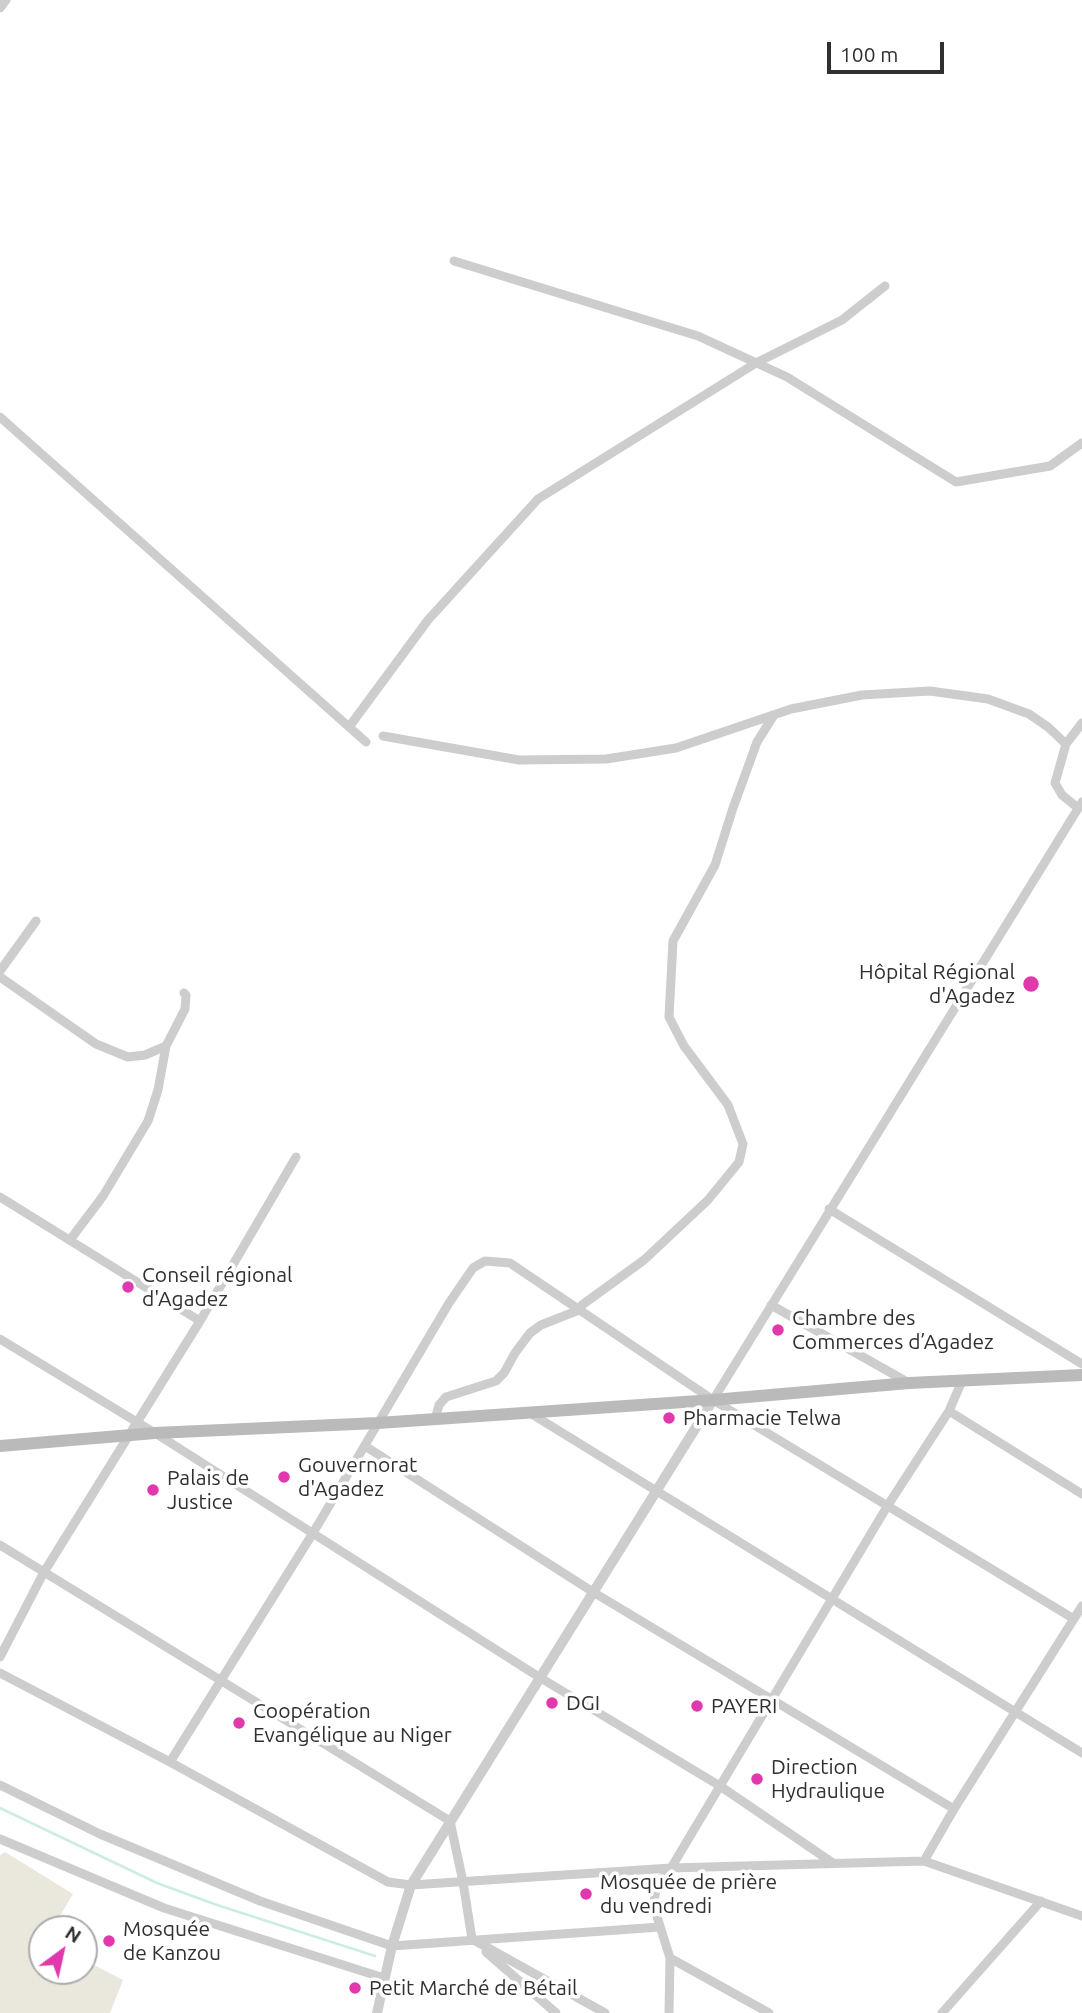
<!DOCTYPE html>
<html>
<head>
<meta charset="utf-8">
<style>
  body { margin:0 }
  #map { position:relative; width:1082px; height:2013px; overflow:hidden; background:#fff; font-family:Ubuntu,sans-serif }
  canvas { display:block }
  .north { position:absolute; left:28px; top:1915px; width:70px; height:70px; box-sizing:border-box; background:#fff; border:2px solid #acacac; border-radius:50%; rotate:33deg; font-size:19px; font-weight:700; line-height:28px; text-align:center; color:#303030 }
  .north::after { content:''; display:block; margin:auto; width:24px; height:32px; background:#e138ae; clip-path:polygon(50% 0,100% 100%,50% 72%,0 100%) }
  .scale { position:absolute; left:827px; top:42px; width:117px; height:32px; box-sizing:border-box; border:4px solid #303030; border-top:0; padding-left:9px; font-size:21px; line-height:24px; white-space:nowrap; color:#303030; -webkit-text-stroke:5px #fff; paint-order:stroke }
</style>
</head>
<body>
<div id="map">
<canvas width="1082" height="2013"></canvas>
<div class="north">N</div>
<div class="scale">100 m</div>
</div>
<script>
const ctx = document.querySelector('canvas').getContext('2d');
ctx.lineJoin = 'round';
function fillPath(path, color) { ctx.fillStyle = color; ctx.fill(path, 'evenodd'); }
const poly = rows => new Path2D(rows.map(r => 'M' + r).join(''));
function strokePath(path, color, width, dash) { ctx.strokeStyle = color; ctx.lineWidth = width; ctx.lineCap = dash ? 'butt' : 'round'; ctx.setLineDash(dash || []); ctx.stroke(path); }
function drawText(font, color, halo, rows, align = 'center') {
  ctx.font = font + ' Ubuntu,sans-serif'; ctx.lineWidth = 7; ctx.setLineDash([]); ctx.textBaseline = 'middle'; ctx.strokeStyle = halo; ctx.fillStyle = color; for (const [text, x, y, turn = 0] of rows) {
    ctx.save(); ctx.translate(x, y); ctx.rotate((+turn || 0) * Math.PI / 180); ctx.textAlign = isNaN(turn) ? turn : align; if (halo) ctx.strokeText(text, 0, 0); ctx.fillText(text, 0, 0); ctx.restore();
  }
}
fillPath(poly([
  [5,1852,73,1894,52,1929,42,1929,42,1971,84,1971,84,1960,123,1980,110,2013,0,2013,0,1855]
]), '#eae7dc');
strokePath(poly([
  [0,1808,157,1883,217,1905,375,1956]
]), '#ccece4', 2.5);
strokePath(poly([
  [0,8,6,0],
  [454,261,698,336,787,377,956,482,1050,466,1082,443],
  [0,417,366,742],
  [349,727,428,620,538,499,756,363,842,320,885,286],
  [383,736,519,760,606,759,676,748,791,709,862,695,930,691,988,699,1029,714,1048,727,1066,744,1055,783,1062,795,1078,808],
  [1066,744,1082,723],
  [0,971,36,921],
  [0,977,96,1044,128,1057,145,1055,166,1046],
  [0,1197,200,1321],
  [829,1209,1082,1364],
  [70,1240,103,1196,148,1121,158,1090,166,1046,185,1009,186,995,184,993],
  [771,1305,909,1383],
  [0,1339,155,1433,539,1677,720,1786,833,1863],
  [713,1400,1082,802],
  [949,1411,1082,1494],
  [530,1413,1082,1753],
  [435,1419,439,1405,446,1397,496,1381,504,1373,515,1353,530,1333,541,1325,579,1310,582,1305,644,1260,708,1200,739,1162,743,1144,728,1105,684,1046,669,1017,673,941,715,865,733,808,757,742,774,715],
  [365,1446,593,1592,954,1809],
  [0,1545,450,1821,463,1882,472,1939,605,2013],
  [0,1657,44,1572,200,1321,296,1157],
  [0,1673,170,1762,388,1882,411,1885,671,1868,924,1861,1082,1916],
  [170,1762,313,1533,449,1303,473,1268,485,1261,510,1263,713,1400,1074,1619],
  [0,1785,100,1834,260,1901,392,1946,660,1927],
  [0,1839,164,1908,384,1978],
  [924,1861,954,1809,1082,1606],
  [486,1952,556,2013],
  [670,1958,769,2013],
  [669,2013,670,1958,654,1907,656,1884,671,1868,888,1505,949,1411,962,1381],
  [942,2013,1041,1901]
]), '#cdcdcd', 9);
strokePath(poly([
  [377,2013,392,1946,411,1885,713,1400]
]), '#cdcdcd', 10);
strokePath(poly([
  [0,1446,155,1433,378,1423,713,1400,909,1383,1082,1375]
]), '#bababa', 12);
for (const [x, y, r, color] of [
  [1031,984,9,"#e138ae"],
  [128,1287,7,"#e138ae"],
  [778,1330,7,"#e138ae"],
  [669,1418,7,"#e138ae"],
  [284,1477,7,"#e138ae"],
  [153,1490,7,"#e138ae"],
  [552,1703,7,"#e138ae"],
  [697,1706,7,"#e138ae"],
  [239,1723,7,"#e138ae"],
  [757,1779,7,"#e138ae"],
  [586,1894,7,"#e138ae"],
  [109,1941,7,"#e138ae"],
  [355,1988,7,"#e138ae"]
]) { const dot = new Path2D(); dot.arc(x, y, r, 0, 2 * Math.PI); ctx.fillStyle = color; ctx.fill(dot); strokePath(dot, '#fff', 2.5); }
drawText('21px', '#303030', '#fff', [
  ["Hôpital Régional",1015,972,"right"],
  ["d'Agadez",1015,996,"right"],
  ["Conseil régional",142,1275],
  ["d'Agadez",142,1299],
  ["Chambre des",792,1318],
  ["Commerces d’Agadez",792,1342],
  ["Pharmacie Telwa",683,1418],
  ["Gouvernorat",298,1465],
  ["d'Agadez",298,1489],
  ["Palais de",167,1478],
  ["Justice",167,1502],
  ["DGI",566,1703],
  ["PAYERI",711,1706],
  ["Coopération",253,1711],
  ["Evangélique au Niger",253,1735],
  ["Direction",771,1767],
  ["Hydraulique",771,1791],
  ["Mosquée de prière",600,1882],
  ["du vendredi",600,1906],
  ["Mosquée",123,1929],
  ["de Kanzou",123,1953],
  ["Petit Marché de Bétail",369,1988]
], 'left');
</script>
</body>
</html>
